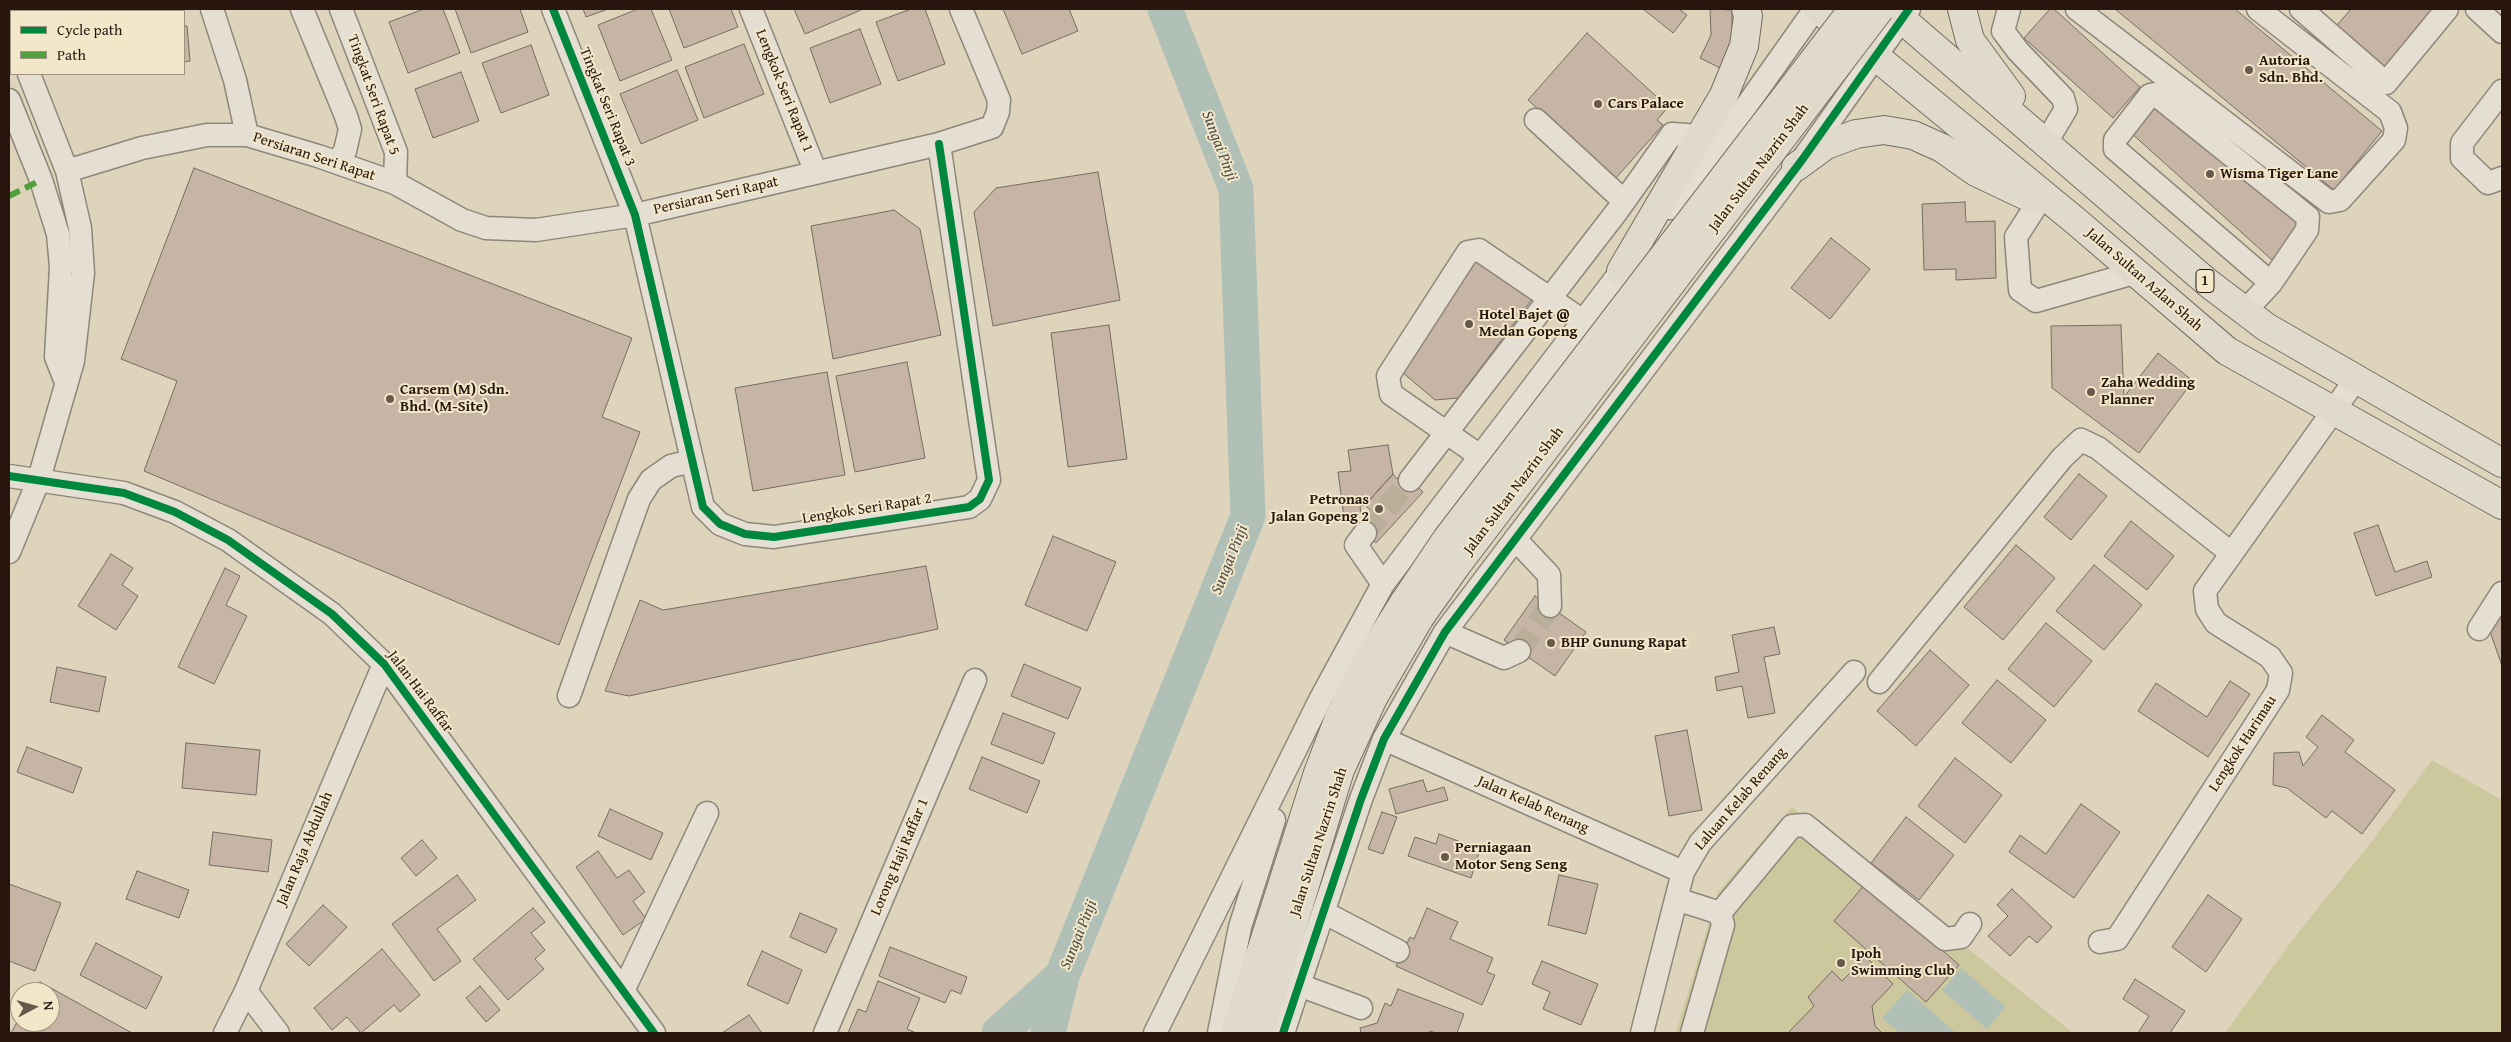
<!DOCTYPE html>
<html>
<head>
<meta charset="utf-8">
<style>
  body { margin:0 }
  #map { position:relative; width:2511px; height:1042px; overflow:hidden; background:#ded4bc; font-family:"Gentium Book Plus",serif }
  canvas { display:block }
  .frame { position:absolute; inset:0; border:10px solid #27150e; pointer-events:none }
  .legend { position:absolute; left:10px; top:10px; width:175px; height:65px; box-sizing:border-box; background:#f3e7ca; border:1px solid #a1937f; margin:0; padding:6px 9px; list-style:none; font-size:15px; color:#27150e }
  .legend li { display:flex; align-items:center; gap:10px; height:25px }
  .legend b { width:25px; border:1px solid #a1937f }
  .north { position:absolute; left:10px; top:982px; width:50px; height:50px; box-sizing:border-box; background:#f3e7ca; border:1px solid #a1937f; border-radius:50%; rotate:84deg; font-size:14px; font-weight:700; line-height:20px; text-align:center; color:#27150e }
  .north::after { content:''; display:block; margin:auto; width:18px; height:22px; background:#67584b; clip-path:polygon(50% 0,100% 100%,50% 72%,0 100%) }
</style>
</head>
<body>
<div id="map">
<canvas width="2511" height="1042"></canvas>
<div class="frame"></div>
<ul class="legend">
<li><b style="height:6px;background:#00873e"></b>Cycle path</li>
<li><b style="height:6px;background:#51a03e"></b>Path</li>
</ul>
<div class="north">N</div>
</div>
<script>
const ctx = document.querySelector('canvas').getContext('2d');
ctx.lineJoin = 'round';
function fillPath(path, color) { ctx.fillStyle = color; ctx.fill(path, 'evenodd'); }
const poly = rows => new Path2D(rows.map(r => 'M' + r).join(''));
function strokePath(path, color, width, dash) { ctx.strokeStyle = color; ctx.lineWidth = width; ctx.lineCap = dash ? 'butt' : 'round'; ctx.setLineDash(dash || []); ctx.stroke(path); }
function drawText(font, color, halo, rows, align = 'center') {
  ctx.font = font + ' "Gentium Book Plus",serif'; ctx.lineWidth = 4; ctx.setLineDash([]); ctx.textBaseline = 'middle'; ctx.strokeStyle = halo; ctx.fillStyle = color; for (const [text, x, y, turn = 0] of rows) {
    ctx.save(); ctx.translate(x, y); ctx.rotate((+turn || 0) * Math.PI / 180); ctx.textAlign = isNaN(turn) ? turn : align; if (halo) ctx.strokeText(text, 0, 0); ctx.fillText(text, 0, 0); ctx.restore();
  }
}
fillPath(poly([
  [2432,760,2502,800,2502,1033,2225,1033,2297,934,2369,845],
  [1792,807,2073,1033,1676,1033,1718,892]
]), '#cdc79e');
fillPath(poly([
  [1961,968,2006,1007,1987,1029,1942,990],
  [1907,990,1956,1033,1900,1033,1882,1018]
]), '#b0c0b6');
strokePath(poly([
  [999,1033,1062,976],
  [1048,1033,1062,976,1248,516,1236,189,1165,9]
]), '#b0c0b6', 35);
const building = poly([
  [424,9,443,9,460,53,408,73,389,22,424,9],
  [455,9,520,9,528,32,471,53,455,9],
  [583,9,608,9,586,17,583,9],
  [638,9,651,9,672,60,620,81,598,25,638,9],
  [669,9,731,9,738,27,684,48,669,9],
  [794,9,861,9,861,10,805,34,794,9],
  [911,9,925,9,945,64,898,81,876,22,911,9],
  [1003,9,1069,9,1078,31,1022,54,1003,9],
  [1643,9,1679,9,1687,15,1673,33,1643,9],
  [1710,9,1732,10,1732,39,1720,68,1700,58,1711,35,1710,9],
  [2050,9,2054,9,2140,87,2113,118,2024,38,2050,9],
  [2115,9,2235,9,2382,131,2334,190,2115,9],
  [2351,9,2434,9,2382,72,2332,31,2351,9],
  [184,26,187,26,190,61,184,62,184,26],
  [860,29,881,84,830,103,810,48,860,29],
  [1587,33,1668,107,1657,120,1663,125,1615,179,1528,100,1587,33],
  [744,44,764,94,704,118,685,67,744,44],
  [531,45,549,95,501,113,482,63,531,45],
  [677,70,698,120,641,144,620,94,677,70],
  [461,72,479,121,433,138,415,89,461,72],
  [2152,102,2298,216,2299,229,2272,260,2129,131,2152,102],
  [194,168,632,338,602,417,640,432,559,645,144,471,177,381,121,359,194,168],
  [1098,172,1120,300,993,326,974,212,996,188,1098,172],
  [1965,202,1966,222,1995,221,1996,278,1956,280,1956,269,1924,270,1922,204,1965,202],
  [894,210,920,229,941,335,833,359,811,226,894,210],
  [1831,238,1870,269,1830,319,1791,288,1831,238],
  [1477,260,1533,298,1458,398,1435,400,1402,372,1477,260],
  [1109,325,1127,459,1068,467,1051,333,1109,325],
  [2121,325,2124,397,2158,353,2193,381,2139,453,2052,388,2051,326,2121,325],
  [907,362,925,458,855,472,836,376,907,362],
  [827,372,845,475,753,491,735,388,827,372],
  [1388,445,1393,474,1365,505,1360,506,1361,514,1344,517,1338,472,1351,471,1348,450,1388,445],
  [1402,473,1423,492,1376,543,1358,525,1371,511,1365,505,1393,474,1397,479,1402,473],
  [2079,474,2107,496,2071,540,2044,517,2079,474],
  [2131,521,2174,556,2147,590,2104,556,2131,521],
  [2378,525,2395,572,2427,561,2432,577,2376,596,2354,533,2378,525],
  [1053,536,1116,562,1087,631,1025,605,1053,536],
  [2016,545,2055,578,2003,640,1964,607,2016,545],
  [111,554,133,568,122,585,138,596,116,630,78,606,111,554],
  [2094,565,2142,605,2104,650,2056,611,2094,565],
  [926,566,938,629,629,696,605,691,640,600,663,610,926,566],
  [225,568,240,576,226,605,247,616,214,684,178,667,225,568],
  [1535,596,1586,632,1555,676,1504,640,1535,596],
  [2502,614,2502,666,2486,620,2502,614],
  [2046,623,2092,661,2054,707,2008,669,2046,623],
  [1774,627,1780,654,1764,657,1775,713,1748,718,1742,686,1717,691,1715,677,1739,672,1732,635,1774,627],
  [1930,650,1969,685,1916,746,1877,711,1930,650],
  [1024,664,1081,688,1068,719,1011,696,1024,664],
  [57,667,106,677,99,712,50,702,57,667],
  [1997,680,2046,720,2011,763,1962,723,1997,680],
  [2230,681,2250,694,2208,757,2138,711,2156,683,2207,717,2230,681],
  [1003,713,1055,733,1043,764,991,744,1003,713],
  [2322,715,2354,740,2345,752,2395,790,2362,834,2332,811,2326,818,2287,788,2273,785,2274,753,2299,752,2303,766,2318,747,2306,737,2322,715],
  [1687,730,1702,810,1669,816,1655,736,1687,730],
  [186,743,260,750,256,795,182,788,186,743],
  [27,747,82,768,73,793,17,772,27,747],
  [982,757,1040,781,1027,813,969,789,982,757],
  [1955,758,2002,795,1965,843,1918,806,1955,758],
  [1423,780,1427,792,1444,787,1448,800,1396,814,1389,789,1423,780],
  [2081,804,2120,832,2074,898,2009,852,2020,835,2046,854,2081,804],
  [610,809,663,833,651,860,598,836,610,809],
  [1382,812,1397,817,1383,854,1368,849,1382,812],
  [1906,817,1954,855,1919,900,1871,863,1906,817],
  [213,832,272,840,268,872,209,865,213,832],
  [1439,834,1480,849,1471,878,1408,856,1415,837,1436,844,1439,834],
  [422,840,437,858,416,876,401,858,422,840],
  [598,851,617,878,629,870,645,892,633,901,646,919,623,935,576,867,598,851],
  [137,871,189,890,179,918,126,899,137,871],
  [457,875,476,900,437,929,461,961,434,981,392,924,457,875],
  [1559,875,1598,884,1586,934,1548,925,1559,875],
  [1866,883,1959,965,1926,1002,1834,921,1866,883],
  [9,884,61,903,35,971,9,961,9,884],
  [2012,889,2052,927,2037,943,2029,936,2010,956,1988,936,2008,916,1997,905,2012,889],
  [2208,895,2242,919,2206,972,2172,947,2208,895],
  [323,905,347,927,309,966,286,944,323,905],
  [533,908,545,922,531,933,545,950,535,959,544,969,508,1000,473,959,533,908],
  [1427,908,1458,922,1450,939,1493,958,1487,972,1495,975,1482,1005,1396,966,1410,937,1414,939,1427,908],
  [800,913,837,929,826,953,790,937,800,913],
  [96,943,162,977,146,1009,80,975,96,943],
  [890,947,967,977,961,994,951,990,945,1003,879,976,890,947],
  [382,949,420,995,400,1012,394,1005,361,1033,347,1017,332,1030,314,1008,382,949],
  [762,951,802,970,788,1004,747,985,762,951],
  [1866,957,1893,984,1872,1006,1875,1026,1882,1033,1788,1033,1814,1006,1808,997,1832,971,1842,981,1866,957],
  [1542,961,1598,984,1581,1025,1543,1009,1550,992,1532,984,1542,961],
  [2135,979,2185,1011,2170,1033,2138,1033,2149,1016,2123,999,2135,979],
  [878,981,920,998,907,1029,916,1033,848,1033,858,1009,866,1012,878,981],
  [40,982,132,1033,11,1033,20,1017,20,1022,50,1022,50,992,34,992,40,982],
  [480,986,500,1010,486,1022,466,998,480,986],
  [1398,989,1464,1014,1457,1033,1436,1033,1430,1031,1429,1033,1361,1033,1360,1028,1377,1023,1385,1003,1391,1006,1398,989],
  [749,1015,762,1033,722,1033,749,1015]
]);
fillPath(building, '#c6b4a4');
strokePath(building, '#756d61', 1);
strokePath(poly([
  [1365,533,1410,480],
  [1519,651,1550,606]
]), '#b9ae99', 22, [22, 11]);
const minor = poly([
  [212,9,235,80,247,135],
  [302,9,346,116,350,129,345,151,337,162],
  [341,9,396,152,395,183],
  [553,9,635,215,703,507,720,524,745,534,774,537,969,507,980,499,989,480,939,144],
  [751,9,816,173],
  [2009,9,2003,31,2018,51,2063,98,2066,109,2048,139],
  [2077,9,2329,202,2340,200,2394,140,2396,128,2390,112,2258,9],
  [2301,9,2386,83,2447,9],
  [2477,9,2502,32],
  [9,40,11,44],
  [2502,91,2462,143,2462,158,2488,183,2502,178],
  [9,100,41,180,58,234,61,267,56,357,66,382],
  [1536,120,1624,201],
  [67,171,142,148,207,135,247,135,318,156,395,183,462,220,486,228,536,230,635,215,939,144,992,127,998,112,999,100,961,9],
  [2039,201,2016,237,2020,290,2036,301,2134,273],
  [1670,208,1735,122,1815,9],
  [2245,311,2271,283,2307,230,2308,217,2155,94,2150,95,2115,140,2115,149,2271,283],
  [1480,456,1391,394,1388,376,1468,252,1479,250,1583,321],
  [9,476,124,493,175,512,228,540,332,614,384,664,654,1033],
  [1410,480,1618,210,1672,134,1699,136],
  [1365,533,1356,545,1383,584],
  [1515,539,1549,575,1550,606],
  [9,552,39,479,73,361,83,273,80,228,67,171,29,74],
  [2479,629,2502,593],
  [1445,632,1504,658,1519,651],
  [1879,682,2062,458,2081,440,2098,448,2231,553],
  [569,696,639,499,651,480,671,466,692,461],
  [1384,739,1683,872],
  [1676,899,1720,913,1723,925,1692,1033],
  [1323,912,1398,951],
  [1720,913,1792,826,1805,825,1945,939,1961,937,1970,924],
  [2100,942,2117,939,2278,690,2281,673,2270,657,2216,623,2207,609,2205,591,2356,379],
  [1299,985,1361,1008],
  [246,991,278,1033],
  [623,991,707,813],
  [225,1033,246,991,384,664],
  [825,1033,975,680],
  [1155,1033,1320,700,1383,584,1632,257],
  [1219,1033,1240,927,1274,820],
  [1283,1033,1361,799,1384,739,1445,632,1802,160,1909,9],
  [1642,1033,1683,872,1700,843,1854,672]
]);
const major = poly([
  [1818,9,2078,223,2227,351,2502,505],
  [1890,9,2208,283,2266,327,2502,463],
  [1962,9,1970,40,2011,96],
  [1796,167,1826,145,1856,134,1884,130,1913,135,1942,148,1976,172,2035,200],
  [1621,271,1724,95,1744,46,1748,16,1746,9]
]);
const highway = poly([
  [1235,1033,1318,773,1339,718,1367,662,1405,601],
  [1260,1033,1340,770,1373,698,1420,617]
]);
strokePath(minor, '#8e8678', 25);
strokePath(major, '#756d61', 30);
strokePath(highway, '#756d61', 30);
strokePath(minor, '#e5dfd3', 22);
strokePath(major, '#e0dacc', 28);
strokePath(highway, '#e0dacc', 28);
const highwayBridge = poly([
  [1405,601,1446,540,1853,9],
  [1420,617,1456,566,1880,9]
]);
strokePath(highwayBridge, '#756d61', 30, []);
strokePath(highwayBridge, '#e0dacc', 28);
strokePath(poly([
  [9,196,41,180]
]), '#51a03e', 6, [12, 6]);
strokePath(poly([
  [553,9,635,215,703,507,720,524,745,534,774,537,969,507,980,499,989,480,939,144],
  [9,476,124,493,175,512,228,540,332,614,384,664,654,1033],
  [1283,1033,1361,799,1384,739,1445,632,1802,160,1909,9]
]), '#00873e', 8);
for (const [x, y, r, color] of [
  [2249,70,5,"#67584b"],
  [1598,104,5,"#67584b"],
  [2210,174,5,"#67584b"],
  [1469,324,5,"#67584b"],
  [2091,392,5,"#67584b"],
  [390,399,5,"#67584b"],
  [1379,509,5,"#67584b"],
  [1551,643,5,"#67584b"],
  [1445,857,5,"#67584b"],
  [1841,963,5,"#67584b"]
]) { const dot = new Path2D(); dot.arc(x, y, r, 0, 2 * Math.PI); ctx.fillStyle = color; ctx.fill(dot); strokePath(dot, '#f3e7ca', 2); }
for (const [x, y, w] of [
  [2205,281,18]
]) { const box = new Path2D(); box.roundRect(x - w / 2, y - 11.5, w, 23, 4); ctx.fillStyle = '#f3e7ca'; ctx.fill(box); strokePath(box, '#27150e', 1); }
drawText('bold 14px', '#27150e', null, [
  ["1",2205,281]
]);
drawText('bold 15px', '#27150e', '#f3e7ca', [
  ["Autoria",2259,61],
  ["Sdn. Bhd.",2259,78],
  ["Cars Palace",1608,104],
  ["Wisma Tiger Lane",2220,174],
  ["Hotel Bajet @",1479,315],
  ["Medan Gopeng",1479,332],
  ["Zaha Wedding",2101,383],
  ["Planner",2101,400],
  ["Carsem (M) Sdn.",400,390],
  ["Bhd. (M-Site)",400,407],
  ["Petronas",1369,500,"right"],
  ["Jalan Gopeng 2",1369,517,"right"],
  ["BHP Gunung Rapat",1561,643],
  ["Perniagaan",1455,848],
  ["Motor Seng Seng",1455,865],
  ["Ipoh",1851,954],
  ["Swimming Club",1851,971]
], 'left');
drawText('15px', '#27150e', '#f3e7ca', [
  ["Lengkok Seri Rapat 1",784,91,68],
  ["Tingkat Seri Rapat 5",373,95,70],
  ["Tingkat Seri Rapat 3",607,107,68],
  ["Persiaran Seri Rapat",314,157,18],
  ["Jalan Sultan Nazrin Shah",1759,168,-53],
  ["Persiaran Seri Rapat",716,196,-13],
  ["Jalan Sultan Azlan Shah",2144,280,41],
  ["Jalan Sultan Nazrin Shah",1514,491,-53],
  ["Lengkok Seri Rapat 2",867,509,-9],
  ["Jalan Hai Raffar",420,692,53],
  ["Lengkok Harimau",2243,744,-57],
  ["Laluan Kelab Renang",1741,799,-49],
  ["Jalan Kelab Renang",1533,805,24],
  ["Jalan Sultan Nazrin Shah",1319,842,-72],
  ["Jalan Raja Abdullah",305,849,-67],
  ["Lorong Haji Raffar 1",900,857,-67]
]);
drawText('italic 16px', '#504e48', '#f3e7ca', [
  ["Sungai Pinji",1219,146,69],
  ["Sungai Pinji",1230,560,-68],
  ["Sungai Pinji",1079,935,-68]
]);
</script>
</body>
</html>
